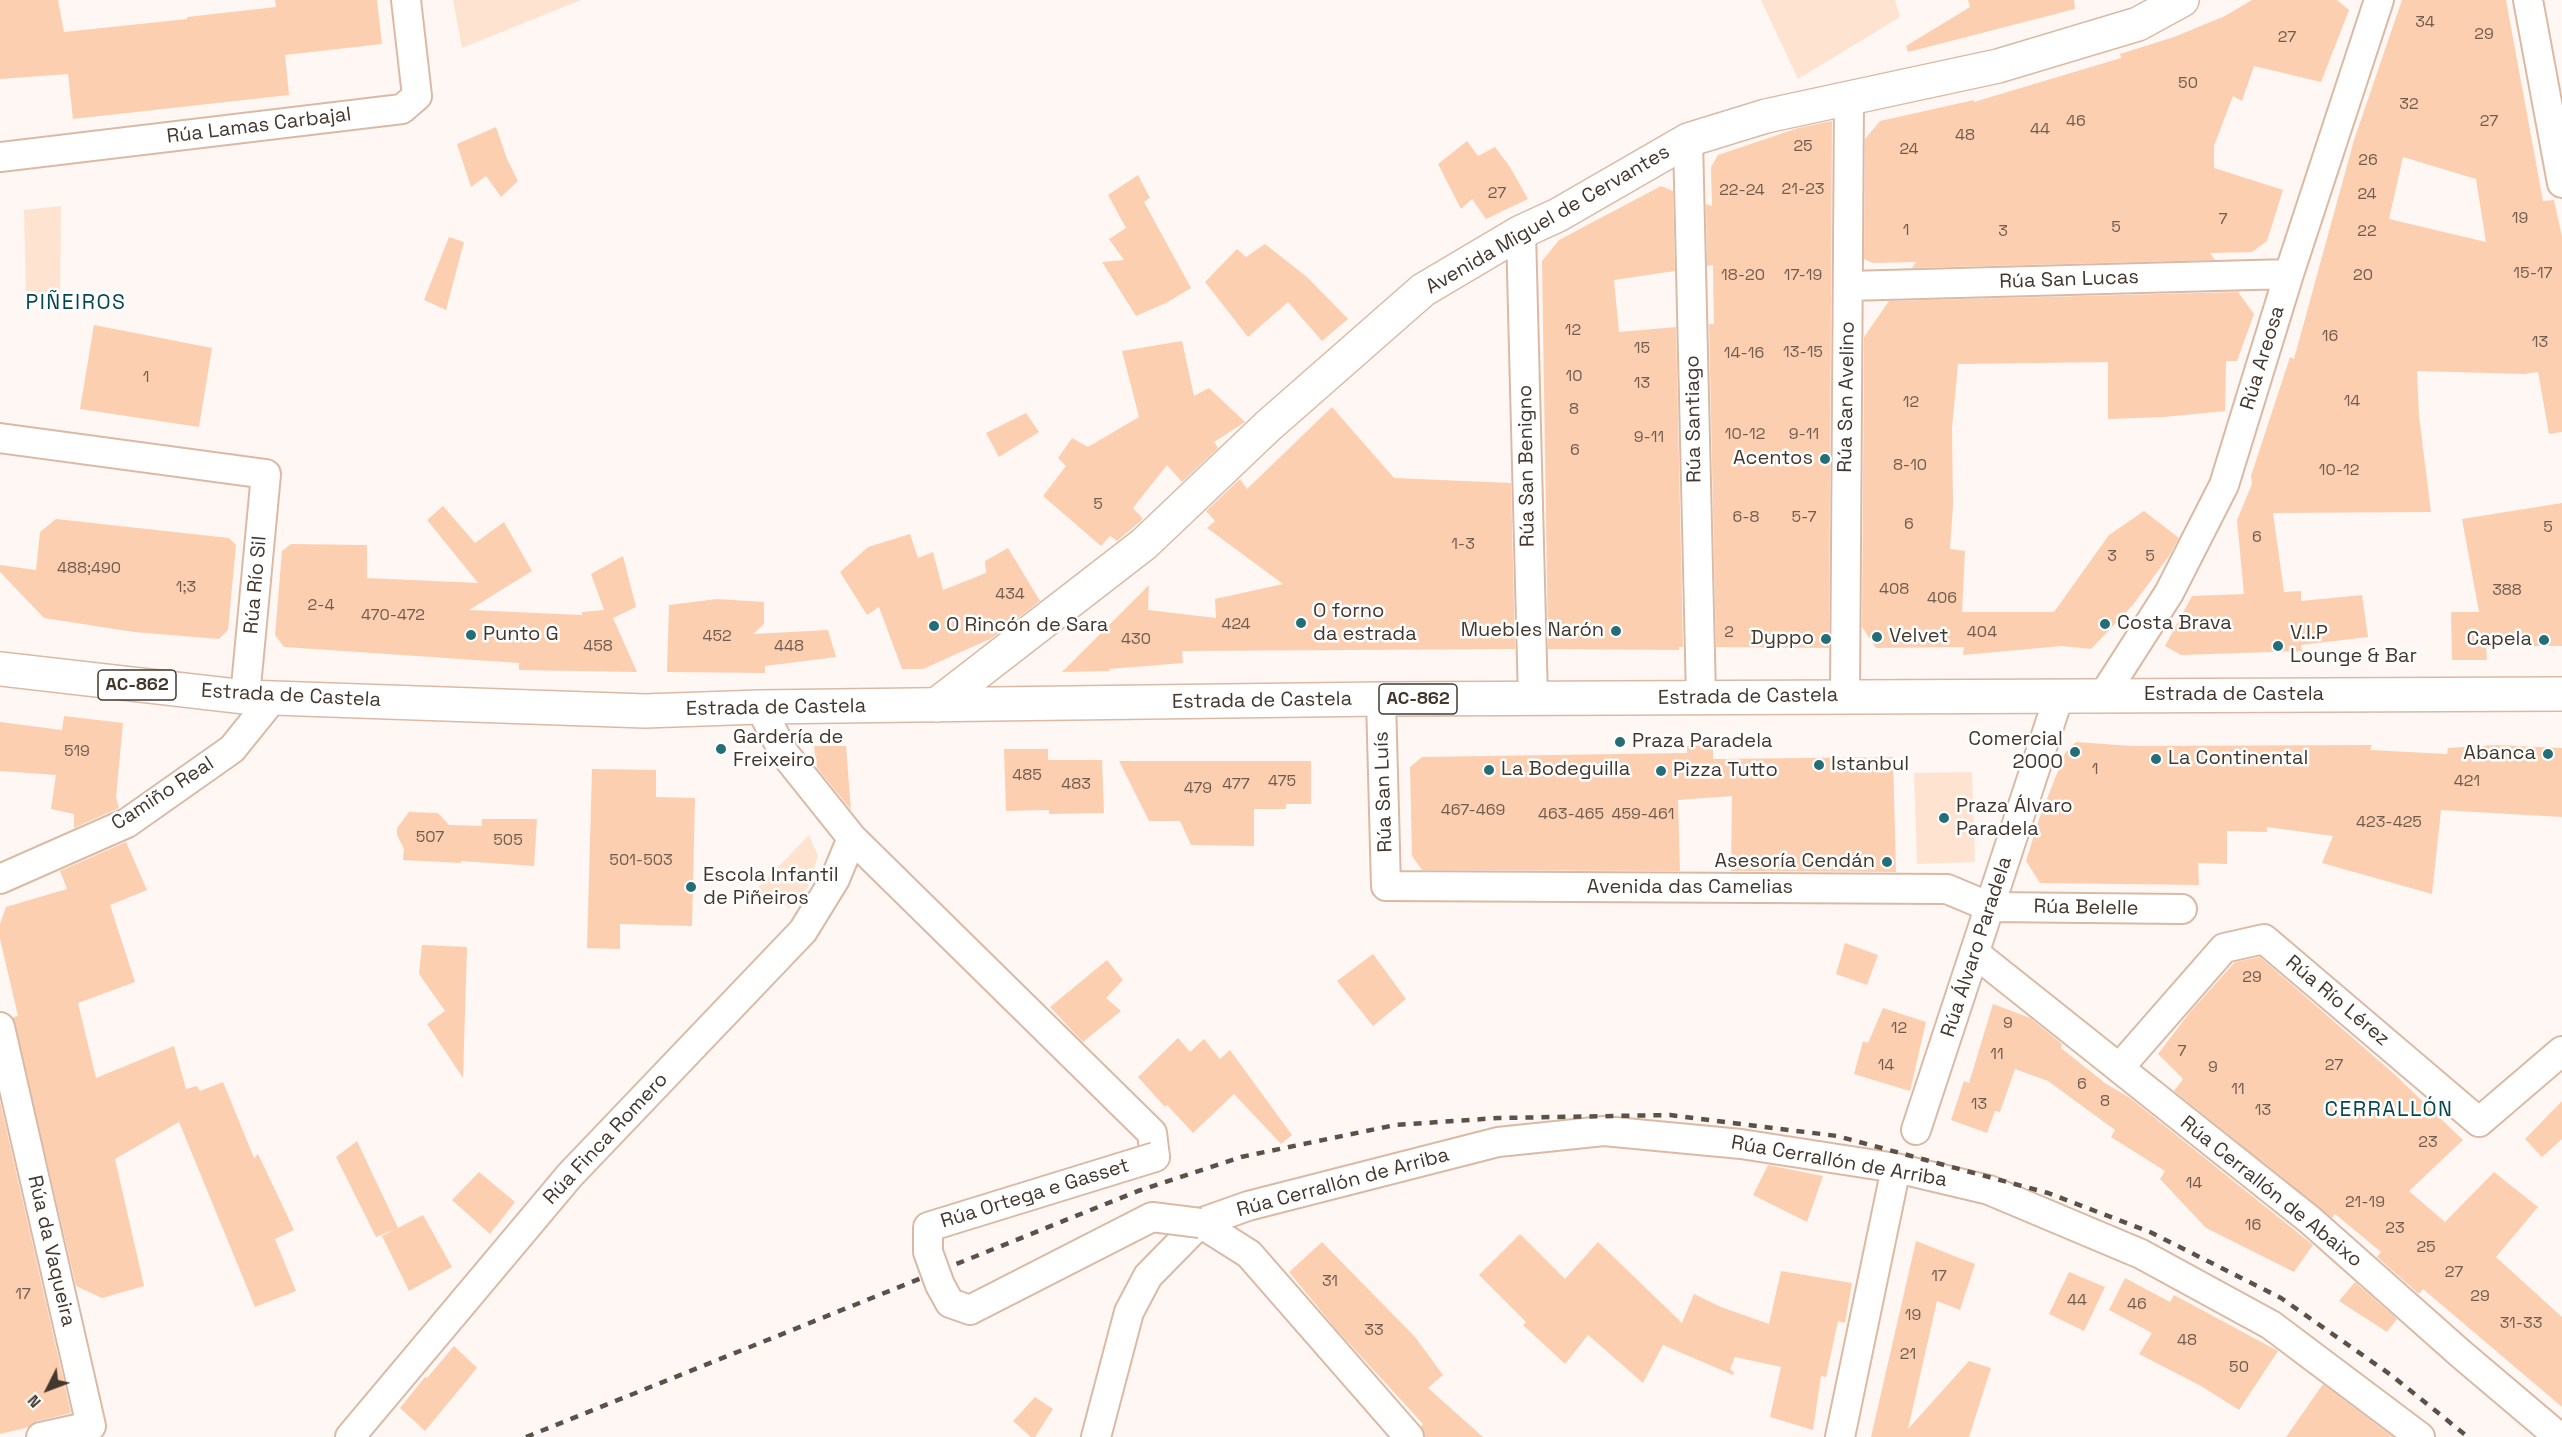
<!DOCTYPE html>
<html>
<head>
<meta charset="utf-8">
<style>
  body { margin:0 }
  #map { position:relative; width:2562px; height:1437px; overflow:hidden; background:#fef7f3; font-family:"Space Grotesk",sans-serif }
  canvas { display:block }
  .north { position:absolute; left:18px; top:1359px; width:60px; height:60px; -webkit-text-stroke:4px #fff; paint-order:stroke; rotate:228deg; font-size:16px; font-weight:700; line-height:24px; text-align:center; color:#43372e }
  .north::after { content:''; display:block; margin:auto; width:21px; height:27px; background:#43372e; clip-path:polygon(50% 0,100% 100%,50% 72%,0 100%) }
</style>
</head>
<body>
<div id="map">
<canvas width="2562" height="1437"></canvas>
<div class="north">N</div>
</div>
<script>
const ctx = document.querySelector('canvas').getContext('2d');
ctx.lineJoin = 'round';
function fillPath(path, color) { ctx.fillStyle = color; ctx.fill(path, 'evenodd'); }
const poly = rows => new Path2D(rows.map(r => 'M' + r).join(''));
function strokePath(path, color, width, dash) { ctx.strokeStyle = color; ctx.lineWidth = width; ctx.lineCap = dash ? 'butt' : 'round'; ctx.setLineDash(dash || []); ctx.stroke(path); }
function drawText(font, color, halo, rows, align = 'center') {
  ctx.font = font + ' "Space Grotesk",sans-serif'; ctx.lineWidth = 5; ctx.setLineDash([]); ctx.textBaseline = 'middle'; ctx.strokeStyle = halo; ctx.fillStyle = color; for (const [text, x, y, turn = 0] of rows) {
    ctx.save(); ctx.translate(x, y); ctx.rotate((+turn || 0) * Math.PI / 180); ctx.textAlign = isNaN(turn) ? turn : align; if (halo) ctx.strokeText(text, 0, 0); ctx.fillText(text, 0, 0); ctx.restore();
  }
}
fillPath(poly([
  [453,0,581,0,462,48],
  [1761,0,1895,0,1900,17,1798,79],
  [61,206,60,300,26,296,24,210],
  [1972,772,1975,862,1917,864,1914,773],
  [809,835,818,856,808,887,789,908,776,896,772,900,768,896,763,901,753,893]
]), '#fee3d0');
fillPath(poly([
  [0,0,58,0,64,32,187,19,187,17,276,7,275,0,377,0,382,44,285,55,289,95,73,119,68,74,0,79],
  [1968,0,2074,0,2075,9,1908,52,1906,46,1970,7],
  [2252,0,2337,0,2349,10,2321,82,2254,66,2242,101,2233,96,2214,146,2214,168,2283,190,2267,241,2252,252,2210,253,2215,260,1912,268,1916,262,1873,263,1864,259,1865,139,1880,121,1974,100,1974,102,2121,58,2120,54,2174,37,2225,16],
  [2402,0,2506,0,2543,201,2554,200,2562,237,2562,432,2549,434,2538,372,2524,374,2417,371,2419,416,2431,512,2273,513,2284,592,2301,591,2301,601,2362,595,2368,637,2301,645,2302,651,2181,655,2165,646,2192,596,2244,594,2237,520,2252,484,2251,476,2290,357,2294,359,2354,140],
  [2403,157,2476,179,2486,242,2389,219],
  [1832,121,1829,648,1716,647,1709,324,1714,324,1713,265,1707,266,1706,204,1712,206,1711,167,1718,155,1798,128],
  [496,127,507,159,518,181,501,197,486,176,471,187,457,144],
  [1467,141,1478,156,1495,147,1510,167,1528,199,1486,219,1472,199,1461,209,1438,164],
  [1138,175,1150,198,1144,202,1191,288,1166,303,1136,316,1102,262,1124,260,1109,239,1126,228,1108,195],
  [1661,186,1673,191,1675,271,1614,280,1619,332,1676,327,1683,647,1679,647,1679,650,1548,649,1542,261,1559,240],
  [449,237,464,242,446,310,424,300],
  [1265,244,1307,277,1348,319,1322,341,1288,302,1248,337,1205,282,1237,249,1246,257],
  [2238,292,2254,314,2237,361,2226,361,2225,411,2164,417,2108,419,2108,362,1958,364,1952,428,1953,505,1950,549,1965,551,1962,612,2054,612,2109,535,2144,511,2179,538,2169,556,2132,606,2091,649,2062,646,1963,655,1964,647,1876,648,1862,627,1864,337,1889,301],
  [94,325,212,348,199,427,80,409],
  [1182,341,1194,396,1209,388,1245,422,1214,442,1218,448,1182,482,1167,465,1133,508,1143,519,1117,541,1110,536,1101,546,1043,496,1066,466,1058,458,1072,438,1088,447,1139,417,1122,351],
  [1332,407,1394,478,1511,483,1515,649,1182,651,1183,663,1109,669,1110,671,1062,672,1149,585,1148,610,1216,618,1215,599,1283,584,1207,528,1215,521,1206,511,1240,479,1247,489],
  [1026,413,1039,432,999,457,986,433],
  [2562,503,2562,646,2486,646,2487,660,2452,660,2451,612,2479,612,2462,519],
  [443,506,475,543,504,522,532,571,469,610,582,615,582,612,604,610,591,574,623,556,636,607,613,618,637,672,519,670,519,663,284,647,275,635,282,551,291,544,367,545,367,578,478,583,427,520],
  [56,519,229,538,236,545,228,630,219,639,134,632,44,618,0,572,0,565,36,570,40,532],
  [910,534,918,558,933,552,943,590,986,573,985,561,1008,548,1040,601,992,638,923,669,902,669,879,607,867,615,840,572,868,547],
  [717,599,764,602,764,624,753,634,828,630,836,657,765,666,765,673,667,672,669,605],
  [64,716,123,723,116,797,119,808,74,828,74,814,51,809,56,775,0,771,0,722,62,730],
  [2076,742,2132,746,2372,745,2370,750,2447,754,2448,748,2496,745,2562,748,2562,817,2441,810,2432,894,2322,863,2333,836,2267,827,2267,832,2227,831,2227,864,2198,863,2199,885,2040,883,2026,861,2039,819,2065,753],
  [1713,745,1713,759,1893,757,1896,872,1731,871,1732,796,1678,800,1680,871,1422,870,1412,856,1410,767,1422,757,1687,753,1687,746],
  [814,746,846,746,851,810,817,768],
  [1004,749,1048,749,1048,760,1102,760,1104,813,1049,814,1049,810,1006,811],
  [1119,761,1311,761,1311,804,1286,804,1286,809,1254,809,1254,846,1191,845,1180,821,1149,821],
  [592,769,656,770,656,797,695,798,692,926,620,924,620,949,587,948],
  [409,812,438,813,449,825,482,826,482,819,537,819,534,866,461,861,461,863,403,860,404,849,397,835,397,828],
  [126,842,147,890,110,905,135,982,78,1003,96,1078,174,1046,186,1089,197,1086,200,1091,223,1082,254,1158,258,1154,294,1230,275,1239,296,1291,255,1307,179,1122,115,1159,144,1286,102,1298,76,1286,13,1017,18,1016,0,939,0,924,6,907,67,889,60,871],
  [1845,943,1878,955,1867,985,1836,974],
  [422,945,467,947,463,1078,427,1024,445,1011,419,974],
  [1373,954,1406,999,1373,1026,1337,981],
  [2260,957,2393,1073,2463,1140,2409,1191,2445,1222,2494,1172,2538,1207,2496,1257,2562,1317,2562,1407,2423,1289,2419,1294,2377,1257,2381,1252,2335,1214,2332,1218,2174,1091,2183,1079,2158,1054,2190,1012,2235,962],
  [1107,960,1123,980,1106,998,1121,1011,1083,1042,1050,1007],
  [1993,1004,2030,1018,2062,1044,2061,1048,2105,1083,2130,1098,2313,1245,2294,1272,2206,1228,2160,1179,2165,1171,2111,1137,2115,1130,2048,1081,2015,1069,2000,1112,1995,1111,1987,1133,1951,1120,1964,1081,1969,1083],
  [1883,1008,1926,1022,1910,1091,1854,1074,1863,1041,1868,1043],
  [1178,1038,1190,1052,1204,1039,1220,1059,1230,1050,1292,1135,1281,1144,1234,1094,1193,1133,1167,1105,1165,1107,1138,1077],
  [0,1101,71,1413,37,1421,29,1427,0,1434],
  [2562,1101,2562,1139,2542,1157,2525,1139],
  [357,1141,398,1228,376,1237,336,1157],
  [1768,1165,1823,1176,1807,1222,1753,1195],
  [479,1172,515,1202,490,1234,452,1200],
  [423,1215,452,1267,409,1291,382,1236],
  [1520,1234,1565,1279,1598,1242,1682,1323,1694,1294,1721,1307,1769,1324,1781,1271,1852,1283,1845,1323,1838,1321,1826,1377,1821,1376,1813,1430,1770,1417,1781,1367,1735,1357,1730,1369,1734,1372,1733,1375,1663,1345,1643,1383,1588,1335,1565,1364,1523,1325,1526,1322,1479,1275],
  [1916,1241,1975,1264,1960,1310,1937,1301,1908,1429,1969,1361,1991,1368,1969,1437,1871,1437],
  [1322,1242,1415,1337,1443,1375,1428,1388,1483,1437,1425,1437,1421,1426,1423,1424,1335,1328,1289,1272],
  [2069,1272,2105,1287,2084,1331,2049,1314],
  [2125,1278,2170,1302,2174,1295,2278,1351,2239,1410,2201,1386,2139,1354,2152,1333,2109,1310],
  [2355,1282,2397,1319,2387,1332,2339,1301],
  [454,1346,477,1368,425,1431,400,1408,425,1377,427,1378],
  [2323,1384,2393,1437,2286,1437],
  [1035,1397,1053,1409,1035,1437,1031,1437,1013,1421]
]), '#fccfb1');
const minor = poly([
  [2528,0,2562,183],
  [1688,140,1701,697],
  [0,157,402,109,417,96,406,0],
  [1521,232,1533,700],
  [1848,286,2289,274],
  [0,438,266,474,245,697],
  [1845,696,1849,99],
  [2103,696,2169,593,2224,485,2289,274,2379,0],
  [1381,699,1386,886,1947,889,1990,907,2182,909],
  [760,707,784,753,852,838,1152,1133,1155,1157],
  [0,879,127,823,232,749,274,697],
  [1976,954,2310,1220,2461,1354,2559,1437],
  [0,1027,91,1426,41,1437],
  [2119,1068,2224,948,2264,939,2479,1122,2562,1051],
  [1916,1130,2059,696],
  [1200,1223,1249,1254,1409,1437],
  [350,1437,570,1175,803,931,835,879,852,838],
  [1096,1437,1129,1312,1148,1276,1200,1223,1248,1206,1498,1142,1604,1131,1741,1144,1896,1168,1989,1190,2141,1254,2271,1325,2420,1437],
  [1840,1437,1896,1168]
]);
const tertiary = poly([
  [936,705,1144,544,1268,426,1423,290,1521,232,1558,215,1688,140,1766,116,1998,66,2138,24,2182,0]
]);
const primary = poly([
  [0,669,245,697,645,711,760,707,1381,699,2562,694]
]);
strokePath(minor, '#dabaa5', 32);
strokePath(tertiary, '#dabaa5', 36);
strokePath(primary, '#dabaa5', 36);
strokePath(minor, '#fff', 28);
strokePath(tertiary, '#fff', 33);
strokePath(primary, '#fff', 33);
strokePath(poly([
  [526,1437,1138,1191,1241,1157,1395,1125,1498,1118,1670,1115,1837,1136,2048,1193,2150,1232,2281,1298,2391,1375,2468,1437]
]), '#5c5148', 4.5, [8, 8]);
const minorBridge = poly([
  [1155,1157,928,1227,928,1252,940,1285,950,1303,970,1310,1152,1217,1200,1223]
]);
strokePath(minorBridge, '#dabaa5', 32, []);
strokePath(minorBridge, '#fff', 28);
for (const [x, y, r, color] of [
  [1825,459,6,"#246e77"],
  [1301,623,6,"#246e77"],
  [2105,624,6,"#246e77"],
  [934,626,6,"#246e77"],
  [1616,631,6,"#246e77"],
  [471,635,6,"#246e77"],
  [1877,637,6,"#246e77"],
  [1826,639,6,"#246e77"],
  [2544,640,6,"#246e77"],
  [2278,646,6,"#246e77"],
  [1620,742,6,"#246e77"],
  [721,749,6,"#246e77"],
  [2075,752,6,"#246e77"],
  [2548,754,6,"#246e77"],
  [2156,759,6,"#246e77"],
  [1819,765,6,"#246e77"],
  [1489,770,6,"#246e77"],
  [1661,771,6,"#246e77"],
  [1944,818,6,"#246e77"],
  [1887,862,6,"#246e77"],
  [691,887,6,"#246e77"]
]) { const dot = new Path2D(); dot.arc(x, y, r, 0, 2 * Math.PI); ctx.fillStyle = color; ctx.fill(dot); strokePath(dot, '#fff', 2); }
drawText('16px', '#715d4f', null, [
  ["34",2425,23],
  ["29",2484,35],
  ["27",2287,38],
  ["50",2188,84],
  ["32",2409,105],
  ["46",2076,122],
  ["27",2489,122],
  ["44",2040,130],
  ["48",1965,136],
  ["25",1803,147],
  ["24",1909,150],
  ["26",2368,161],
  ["21-23",1803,190],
  ["22-24",1742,191],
  ["27",1497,194],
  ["24",2367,195],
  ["19",2520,219],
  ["7",2223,220],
  ["5",2116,228],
  ["1",1906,231],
  ["3",2003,232],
  ["22",2367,232],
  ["15-17",2533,274],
  ["18-20",1743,276],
  ["17-19",1803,276],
  ["20",2363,276],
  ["12",1573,331],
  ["16",2330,337],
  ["13",2540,343],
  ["15",1642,349],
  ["13-15",1803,353],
  ["14-16",1744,354],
  ["10",1574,377],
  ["1",146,378],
  ["13",1642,384],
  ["14",2352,402],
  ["12",1911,403],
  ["8",1574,410],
  ["10-12",1745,435],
  ["9-11",1804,435],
  ["9-11",1649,438],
  ["6",1575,451],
  ["8-10",1910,466],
  ["10-12",2339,471],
  ["5",1098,505],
  ["6-8",1746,518],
  ["5-7",1804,518],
  ["6",1909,525],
  ["5",2548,528],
  ["6",2257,538],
  ["1-3",1463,545],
  ["3",2112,557],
  ["5",2150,557],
  ["488;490",89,569],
  ["1;3",186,588],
  ["408",1894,590],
  ["388",2507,591],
  ["434",1010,595],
  ["406",1942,599],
  ["2-4",321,606],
  ["470-472",393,616],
  ["424",1236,625],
  ["2",1729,633],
  ["404",1982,633],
  ["452",717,637],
  ["430",1136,640],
  ["458",598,647],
  ["448",789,647],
  ["519",77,752],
  ["1",2095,770],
  ["485",1027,776],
  ["475",1282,782],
  ["421",2467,782],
  ["483",1076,785],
  ["477",1236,785],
  ["479",1198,789],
  ["467-469",1473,811],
  ["463-465",1571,815],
  ["459-461",1643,815],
  ["423-425",2389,823],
  ["507",430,838],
  ["505",508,841],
  ["501-503",641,861],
  ["29",2252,978],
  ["9",2008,1024],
  ["12",1899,1029],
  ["7",2182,1052],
  ["11",1997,1055],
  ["14",1886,1066],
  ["27",2334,1066],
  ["9",2213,1068],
  ["6",2082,1085],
  ["11",2238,1090],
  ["8",2105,1102],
  ["13",1979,1105],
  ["13",2263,1111],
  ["23",2428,1143],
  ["14",2194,1184],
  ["21-19",2365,1203],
  ["16",2253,1226],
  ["23",2395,1229],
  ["25",2426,1248],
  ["27",2454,1273],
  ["17",1939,1277],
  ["31",1330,1282],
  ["17",23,1295],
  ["29",2480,1297],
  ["44",2077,1301],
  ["46",2137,1305],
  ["19",1913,1316],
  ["31-33",2521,1324],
  ["33",1374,1331],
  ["48",2187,1341],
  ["21",1908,1355],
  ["50",2239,1368]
]);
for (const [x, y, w] of [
  [137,685,78],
  [1418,699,78]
]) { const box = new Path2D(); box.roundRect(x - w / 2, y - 15, w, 30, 4.5); ctx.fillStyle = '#fff'; ctx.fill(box); strokePath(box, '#43372e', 1.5); }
drawText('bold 18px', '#43372e', null, [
  ["AC-862",137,685],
  ["AC-862",1418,699]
]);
drawText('20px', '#43372e', '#fff', [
  ["Rúa Lamas Carbajal",259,126,-7],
  ["Avenida Miguel de Cervantes",1548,220,-30],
  ["Rúa San Lucas",2069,280,-2],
  ["Rúa Areosa",2263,358,-73],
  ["Rúa San Avelino",1847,397,-89],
  ["Rúa Santiago",1694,419,-91],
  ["Rúa San Benigno",1527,466,-91],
  ["Rúa Río Sil",256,585,-85],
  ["Estrada de Castela",2234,695],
  ["Estrada de Castela",291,696,3],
  ["Estrada de Castela",1748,697,-1],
  ["Estrada de Castela",1262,701,-1],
  ["Estrada de Castela",776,708,-1],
  ["Rúa San Luís",1384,792,-92],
  ["Camiño Real",163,794,-33],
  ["Avenida das Camelias",1690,888],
  ["Rúa Belelle",2086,908,1],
  ["Rúa Álvaro Paradela",1977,947,-72],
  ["Rúa Río Lérez",2337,1001,40],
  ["Rúa Finca Romero",606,1139,-47],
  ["Rúa Cerrallón de Arriba",1839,1162,10],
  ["Rúa Cerrallón de Arriba",1343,1183,-15],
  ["Rúa Cerrallón de Abaixo",2271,1192,39],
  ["Rúa Ortega e Gasset",1035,1194,-17],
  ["Rúa da Vaqueira",51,1251,77]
]);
drawText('20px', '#43372e', '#fff', [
  ["Acentos",1813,459,"right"],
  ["O forno",1313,612],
  ["da estrada",1313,635],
  ["Costa Brava",2117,624],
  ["O Rincón de Sara",946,626],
  ["Muebles Narón",1604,631,"right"],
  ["V.I.P",2290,634],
  ["Lounge & Bar",2290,657],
  ["Punto G",483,635],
  ["Velvet",1889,637],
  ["Dyppo",1814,639,"right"],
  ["Capela",2532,640,"right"],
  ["Gardería de",733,738],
  ["Freixeiro",733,761],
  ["Comercial",2063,740,"right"],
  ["2000",2063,763,"right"],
  ["Praza Paradela",1632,742],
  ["Abanca",2536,754,"right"],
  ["La Continental",2168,759],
  ["Istanbul",1831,765],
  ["La Bodeguilla",1501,770],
  ["Pizza Tutto",1673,771],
  ["Praza Álvaro",1956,807],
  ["Paradela",1956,830],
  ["Asesoría Cendán",1875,862,"right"],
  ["Escola Infantil",703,876],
  ["de Piñeiros",703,899]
], 'left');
ctx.letterSpacing = '1.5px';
drawText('21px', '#06474e', '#fff', [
  ["PIÑEIROS",76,303],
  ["CERRALLÓN",2389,1110]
]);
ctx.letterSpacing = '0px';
</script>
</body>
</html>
